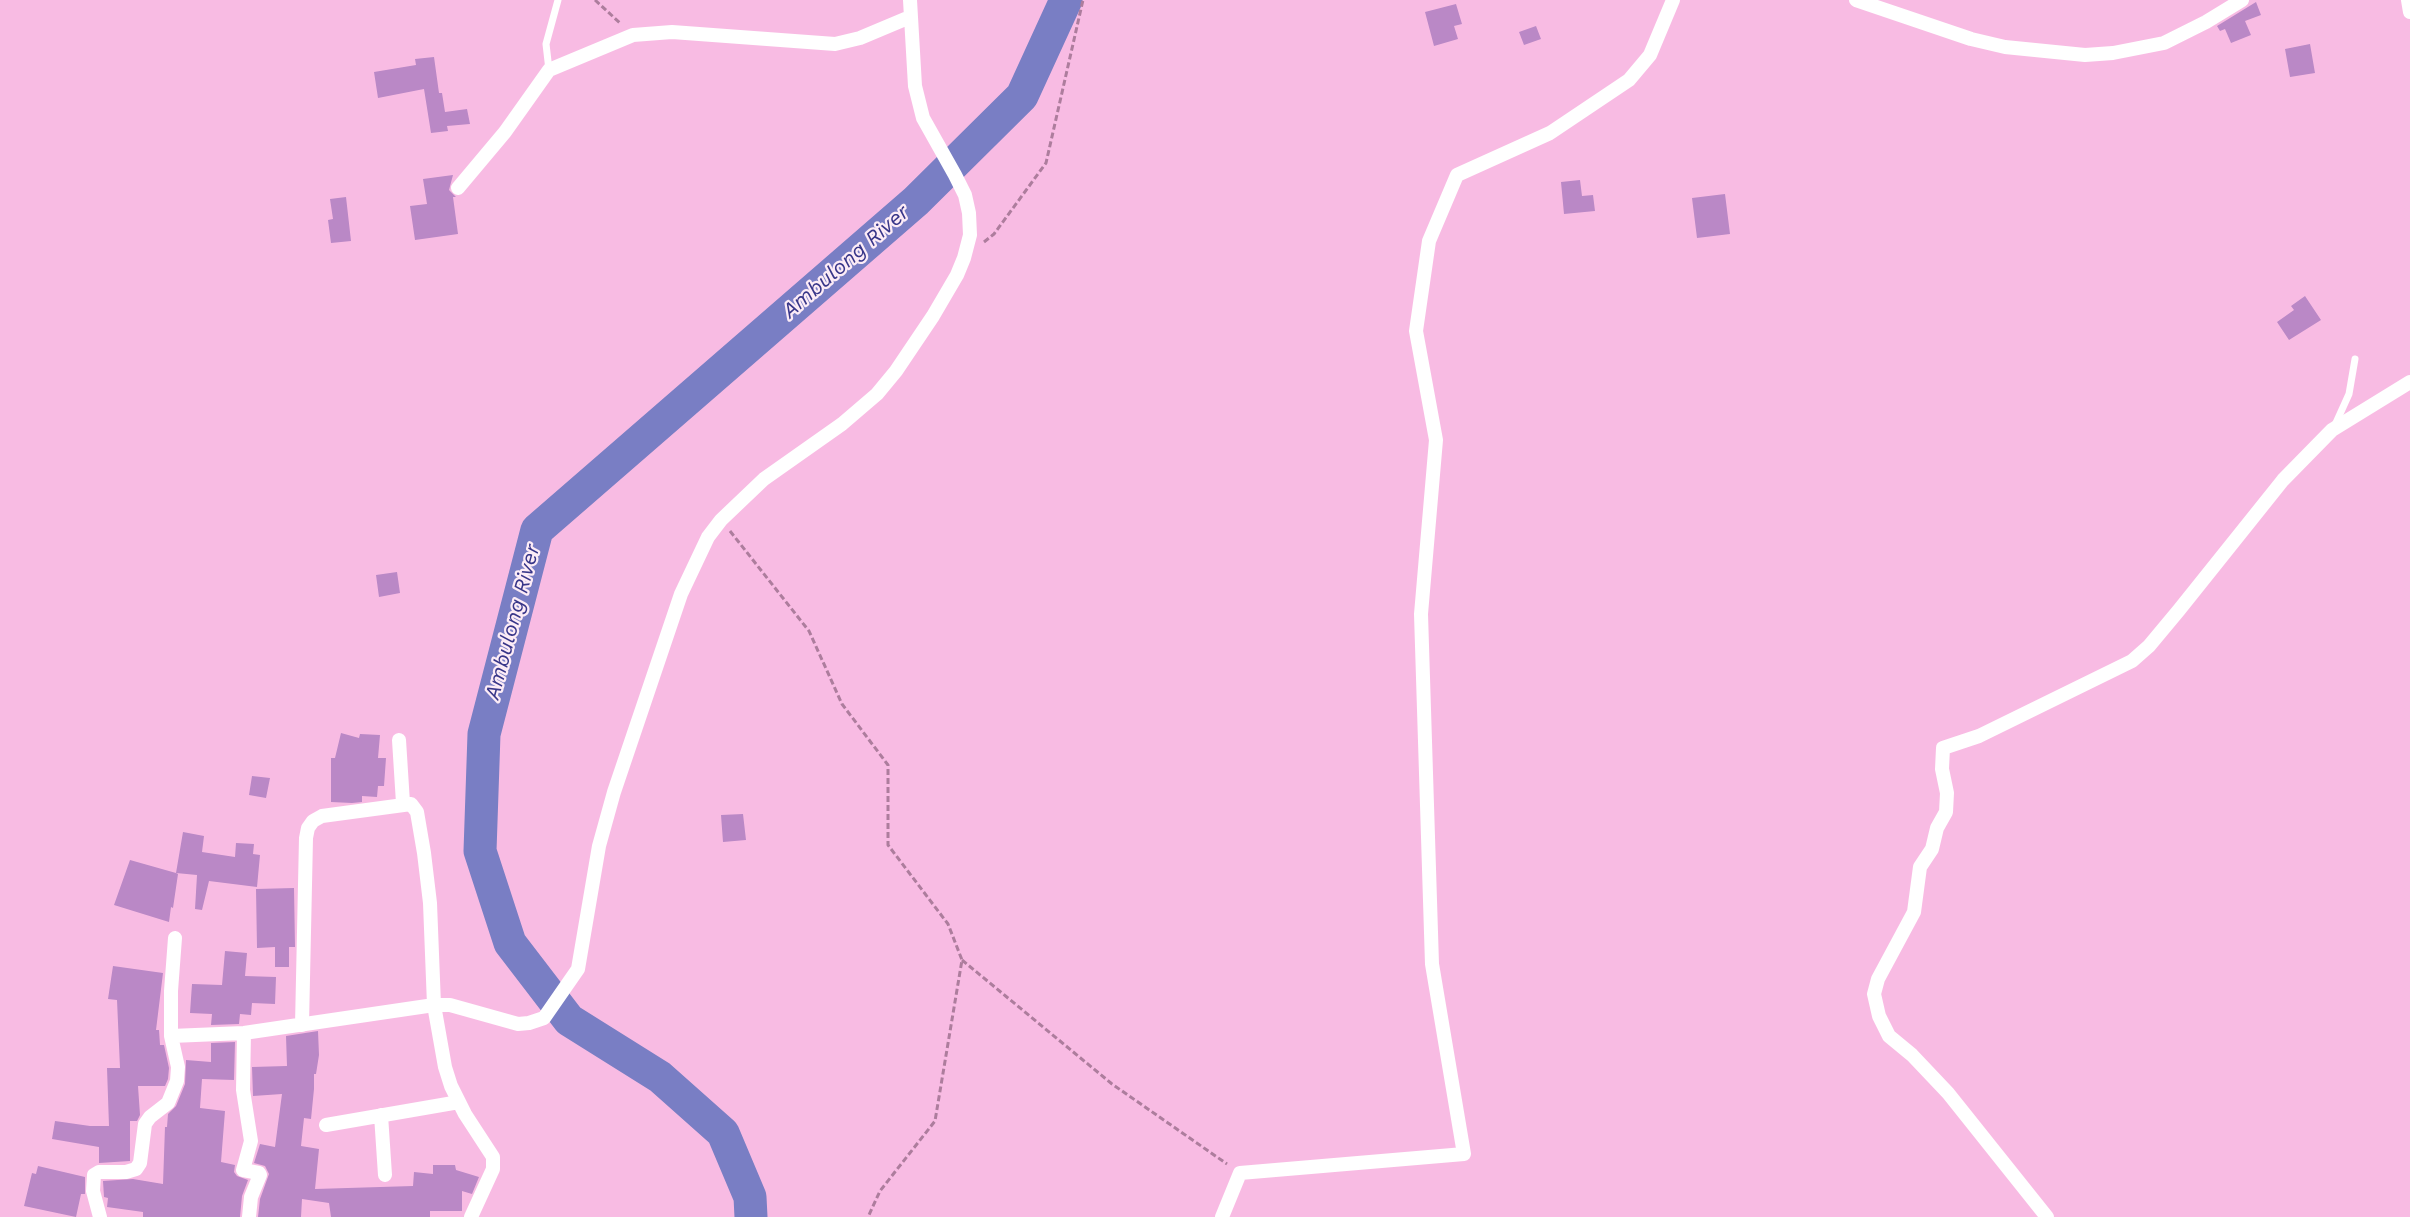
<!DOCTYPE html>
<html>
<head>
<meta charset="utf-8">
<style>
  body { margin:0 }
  canvas { display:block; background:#f8bbe3 }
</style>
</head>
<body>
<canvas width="2410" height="1217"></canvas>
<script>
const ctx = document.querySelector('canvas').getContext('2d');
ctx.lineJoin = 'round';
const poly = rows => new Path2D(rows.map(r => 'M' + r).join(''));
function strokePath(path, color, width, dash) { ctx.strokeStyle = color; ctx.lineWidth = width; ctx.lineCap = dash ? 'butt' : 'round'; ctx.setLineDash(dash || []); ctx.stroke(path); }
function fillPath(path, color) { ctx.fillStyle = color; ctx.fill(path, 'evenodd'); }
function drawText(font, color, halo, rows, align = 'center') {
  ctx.font = font + ' "Work Sans",sans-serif'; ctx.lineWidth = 4.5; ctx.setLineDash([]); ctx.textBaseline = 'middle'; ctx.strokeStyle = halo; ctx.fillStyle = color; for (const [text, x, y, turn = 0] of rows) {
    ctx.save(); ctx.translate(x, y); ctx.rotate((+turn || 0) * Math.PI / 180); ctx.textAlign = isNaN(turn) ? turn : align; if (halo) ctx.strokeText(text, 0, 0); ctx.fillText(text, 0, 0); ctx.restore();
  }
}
strokePath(poly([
  [751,1217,750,1197,723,1133,660,1077,569,1020,510,943,480,851,484,734,537,530,916,201,1022,96,1066,0]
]), '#797ec4', 33);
fillPath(poly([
  [2256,2,2261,15,2245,21,2251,35,2231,43,2225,29,2220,31,2217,26],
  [1456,4,1462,24,1454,26,1458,39,1434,46,1425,12],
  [1536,26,1541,39,1524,45,1519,32],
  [2310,44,2315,73,2290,77,2285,49],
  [434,57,439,93,442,93,445,112,467,109,470,124,447,126,448,131,431,133,424,89,378,98,374,72,416,65,415,59],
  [453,175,449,190,456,197,453,197,458,234,415,240,410,206,427,204,423,179],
  [1580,180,1582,196,1593,195,1595,211,1564,214,1561,182],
  [1725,194,1730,234,1697,238,1692,198],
  [346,197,351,241,331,243,328,220,333,219,330,199],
  [2305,296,2321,320,2289,340,2277,322,2294,310,2291,306],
  [397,572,400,593,379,597,376,575],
  [341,733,359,738,360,734,380,735,378,758,386,758,384,786,378,786,377,797,362,796,362,802,352,803,331,802,331,758,335,758],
  [252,776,270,778,266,798,249,795],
  [743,814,746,840,723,842,721,815],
  [183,832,204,836,202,852,235,857,236,843,254,844,253,854,260,855,257,887,209,881,202,910,195,909,197,875,176,873,178,874,173,908,171,907,169,922,114,905,130,860,176,873],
  [294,888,295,947,289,947,289,967,275,967,275,947,257,948,256,889],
  [225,951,247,953,245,976,276,977,275,1004,252,1003,251,1015,240,1014,239,1024,211,1025,212,1014,190,1013,192,984,222,985],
  [113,966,163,973,156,1030,159,1030,160,1045,164,1045,169,1068,168,1079,165,1086,138,1086,140,1115,137,1121,130,1121,130,1161,99,1163,99,1147,52,1139,55,1121,90,1126,109,1126,107,1068,120,1068,117,1000,108,999],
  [318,1031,319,1055,316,1074,314,1074,314,1089,311,1119,304,1118,301,1146,319,1149,315,1189,413,1186,414,1172,433,1174,433,1165,455,1165,456,1170,479,1177,472,1194,462,1191,462,1211,430,1211,430,1217,331,1217,329,1203,302,1199,301,1217,258,1217,260,1199,269,1174,265,1166,254,1163,260,1144,275,1147,282,1094,253,1096,252,1067,287,1066,286,1036],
  [235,1042,234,1080,202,1079,200,1108,225,1111,221,1162,235,1165,234,1172,237,1176,248,1180,242,1196,240,1217,143,1217,143,1212,107,1207,108,1198,104,1197,103,1181,133,1179,163,1184,165,1127,167,1127,168,1114,176,1106,185,1084,186,1060,211,1062,211,1043],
  [38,1166,85,1177,85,1194,81,1194,76,1217,24,1206,32,1173,36,1174]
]), '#ba88c6');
strokePath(poly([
  [595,0,620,23],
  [984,242,994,234,1046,163,1083,0],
  [730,531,809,631,842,704,888,765,888,845,948,924,962,960,935,1121,880,1191,868,1217],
  [962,960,1112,1084,1227,1164]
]), '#ad7d9d', 3, [6, 3]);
strokePath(poly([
  [549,70,546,44,558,0],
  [2335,425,2349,394,2355,359]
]), '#fff', 7);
strokePath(poly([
  [1856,0,1971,39,2005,47,2085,55,2113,53,2164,43,2206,22,2242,0],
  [2408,0,2410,12],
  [458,188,505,132,549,70,633,35,672,32,835,44,860,38,910,17],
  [399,740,403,803],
  [302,1025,306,838,308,828,313,821,322,816,411,804,417,812,424,853,430,903,434,1005,445,1067,451,1086,465,1114,493,1157,493,1169,471,1217],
  [244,1033,243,1090,251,1141,243,1170,259,1173,260,1175,251,1197,249,1217],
  [171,1036,244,1033,434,1005,450,1005,518,1024,529,1023,544,1018,578,969,599,846,614,792,681,594,708,537,721,520,764,479,842,424,877,394,896,371,933,316,957,275,964,258,970,235,969,213,965,195,955,175,923,118,915,86,910,0],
  [381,1115,385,1175],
  [326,1125,459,1102],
  [100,1217,93,1191,94,1175,99,1172,126,1172,136,1169,140,1163,145,1124,150,1117,168,1103,177,1081,178,1067,171,1036,171,991,175,938],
  [1222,1217,1240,1173,1464,1154,1432,964,1421,614,1436,440,1416,331,1429,241,1457,175,1550,133,1629,80,1650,55,1673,0],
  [2047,1217,1948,1093,1912,1055,1889,1036,1879,1016,1874,994,1878,979,1914,912,1920,867,1932,849,1937,828,1946,812,1947,793,1942,769,1943,748,1979,736,2132,661,2149,646,2179,610,2283,480,2332,430,2410,382]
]), '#fff', 14);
drawText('italic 21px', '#383689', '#fcecf6', [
  ["Ambulong River",846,262,-41],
  ["Ambulong River",513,622,-75]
]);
</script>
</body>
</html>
